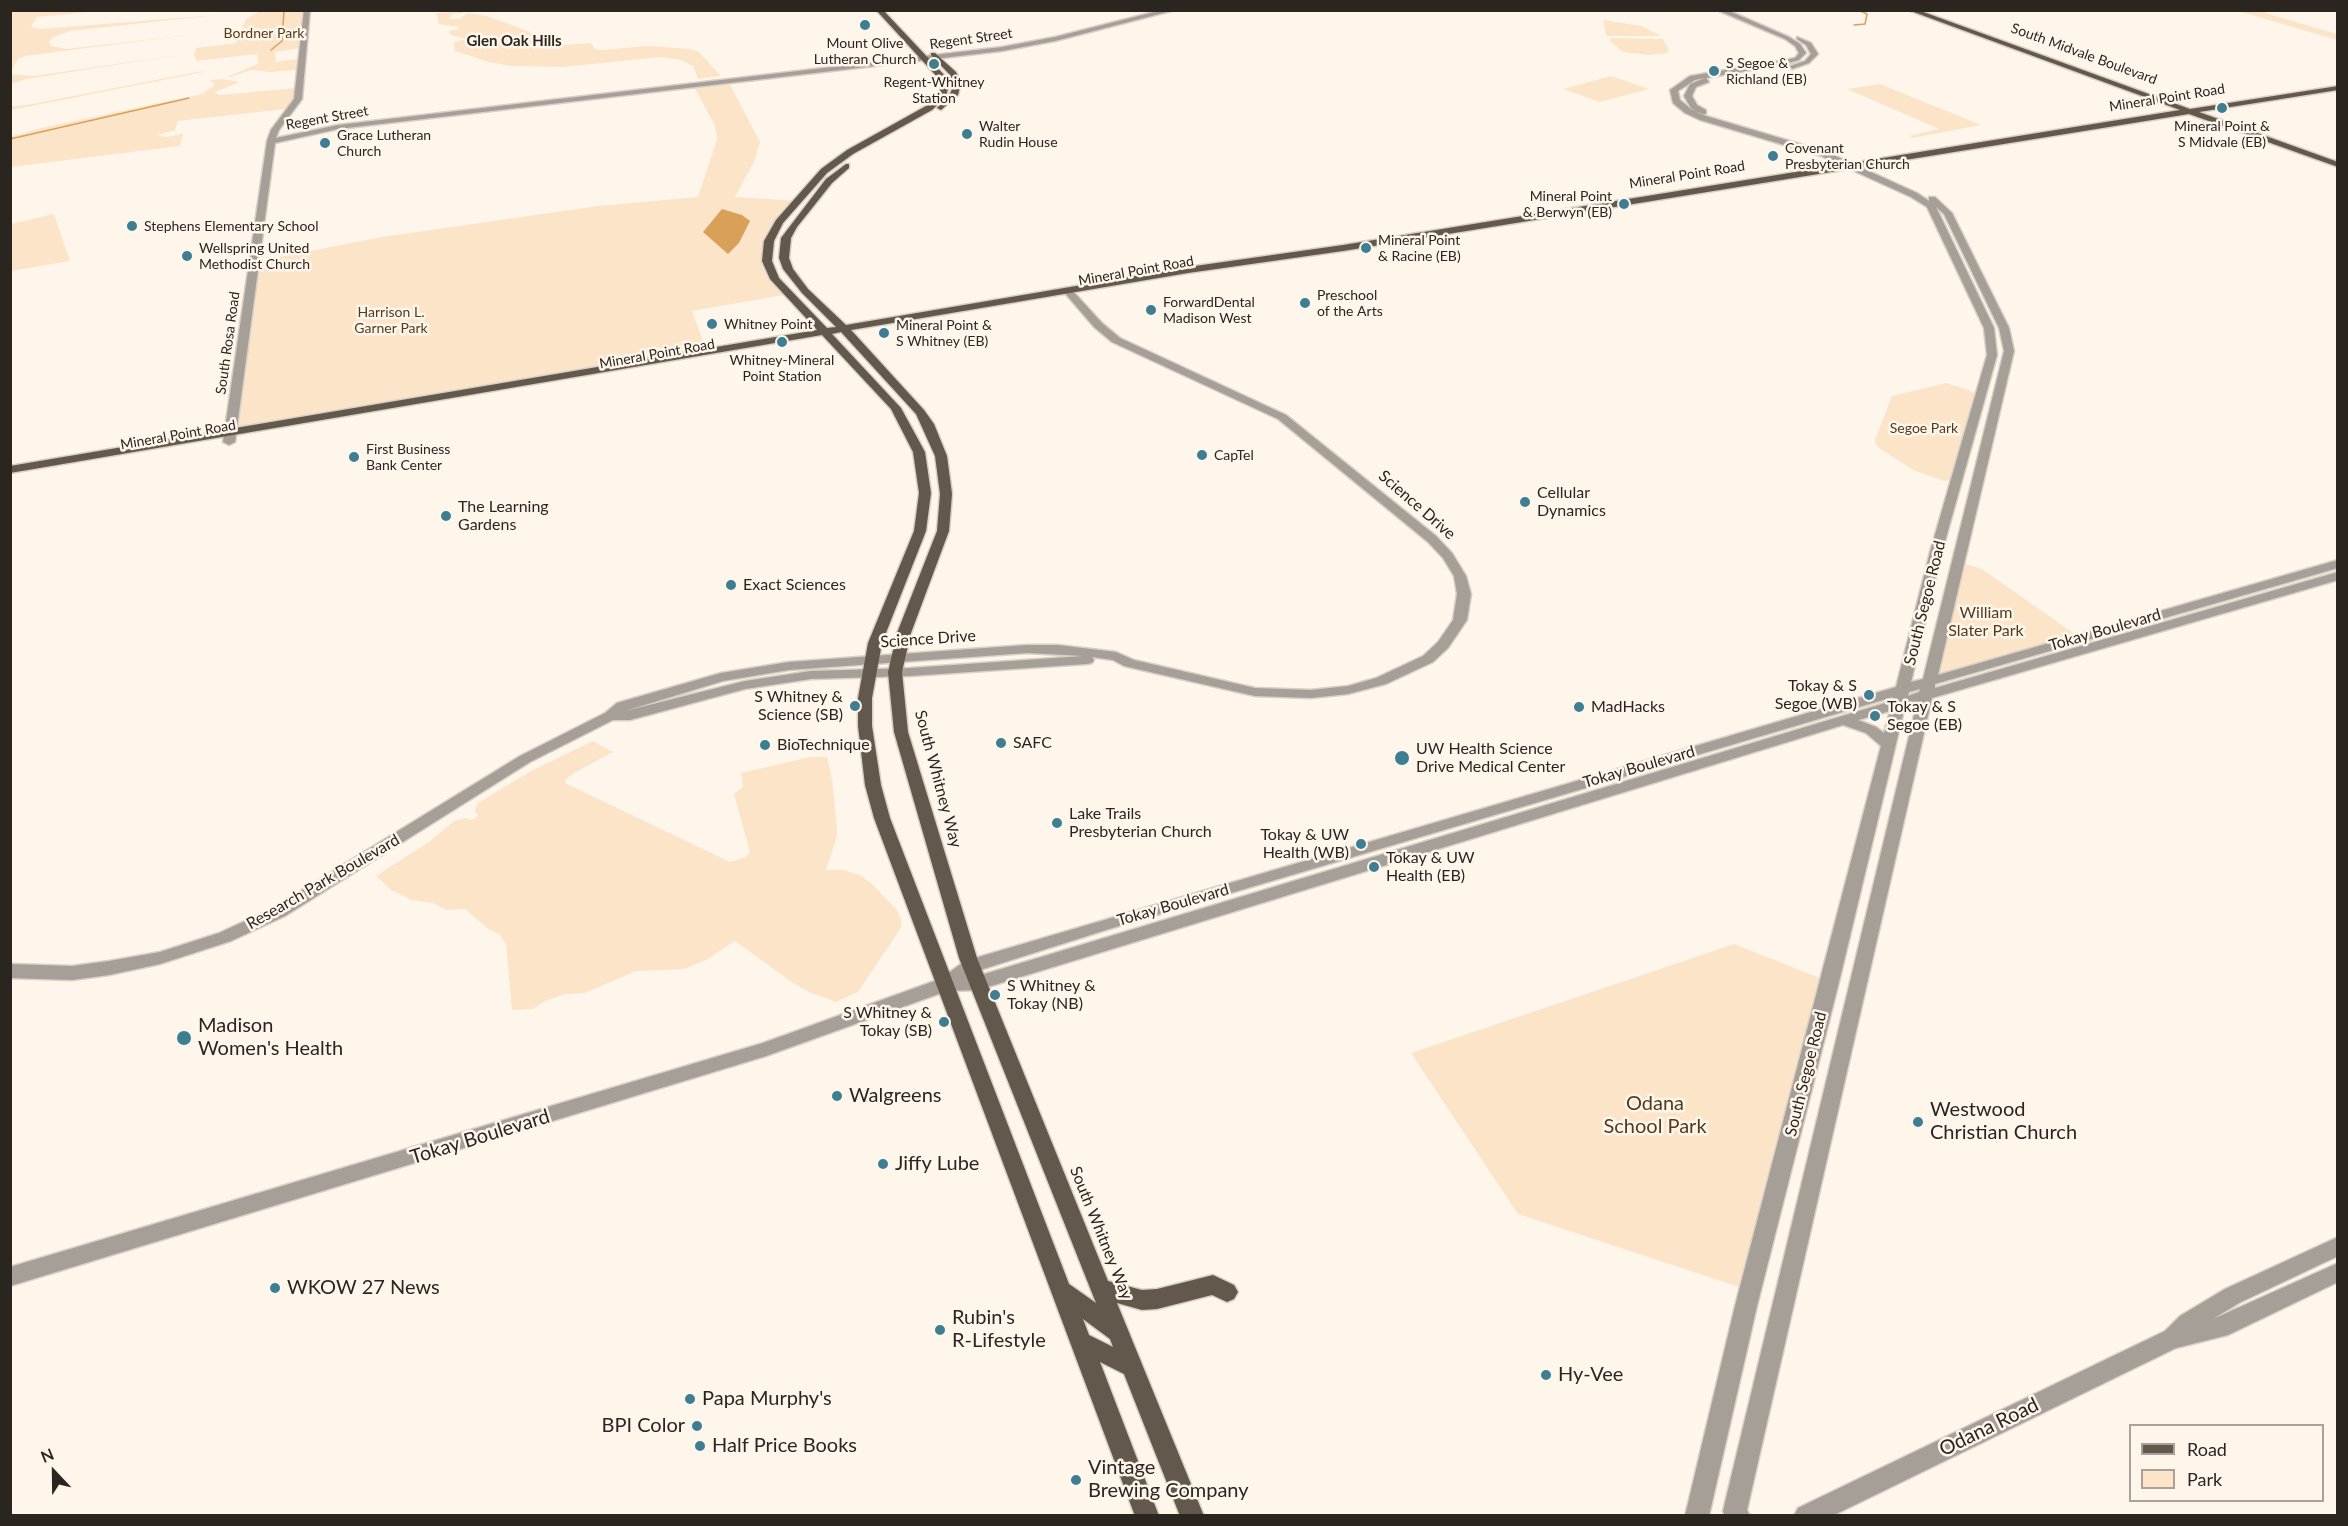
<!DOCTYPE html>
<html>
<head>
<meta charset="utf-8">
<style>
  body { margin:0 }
  #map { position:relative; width:2348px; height:1526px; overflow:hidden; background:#fff6eb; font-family:Lato,sans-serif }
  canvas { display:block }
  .frame { position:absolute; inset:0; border:12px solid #2b251f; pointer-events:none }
  .legend { position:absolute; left:2129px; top:1424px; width:195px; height:78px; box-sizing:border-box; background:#fff6eb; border:2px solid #aaa299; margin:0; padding:8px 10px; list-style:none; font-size:18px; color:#2b251f }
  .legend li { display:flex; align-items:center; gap:12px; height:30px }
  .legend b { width:30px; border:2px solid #aaa299 }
  .north { position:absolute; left:24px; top:1442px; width:60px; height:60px; -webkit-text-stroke:4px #fff6eb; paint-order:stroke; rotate:338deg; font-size:16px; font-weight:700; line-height:24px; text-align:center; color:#2b251f }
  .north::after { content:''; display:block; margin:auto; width:21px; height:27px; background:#2b251f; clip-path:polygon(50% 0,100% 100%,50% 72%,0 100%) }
</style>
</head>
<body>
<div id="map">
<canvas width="2348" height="1526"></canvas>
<div class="frame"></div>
<ul class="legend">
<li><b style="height:8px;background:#63584c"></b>Road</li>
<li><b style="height:16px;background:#fce4c9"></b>Park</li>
</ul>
<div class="north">N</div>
</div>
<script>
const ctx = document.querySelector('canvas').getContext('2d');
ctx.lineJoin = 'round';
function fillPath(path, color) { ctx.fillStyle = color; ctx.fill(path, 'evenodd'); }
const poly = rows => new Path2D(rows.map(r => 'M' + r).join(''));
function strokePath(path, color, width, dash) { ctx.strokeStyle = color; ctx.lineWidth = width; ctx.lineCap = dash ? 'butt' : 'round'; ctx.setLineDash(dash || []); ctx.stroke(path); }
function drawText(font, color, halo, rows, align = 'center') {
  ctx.font = font + ' Lato,sans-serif'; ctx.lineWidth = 5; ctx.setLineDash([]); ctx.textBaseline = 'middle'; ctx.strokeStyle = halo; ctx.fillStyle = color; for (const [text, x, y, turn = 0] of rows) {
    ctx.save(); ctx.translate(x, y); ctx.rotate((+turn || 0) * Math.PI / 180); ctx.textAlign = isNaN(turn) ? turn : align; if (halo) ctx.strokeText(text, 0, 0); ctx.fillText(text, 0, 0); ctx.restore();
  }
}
fillPath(poly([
  [10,11,98,11,37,17,31,27,40,29,217,15,70,31,54,37,49,41,51,46,67,49,196,34,25,56,18,59,11,71],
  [260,11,302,11,300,48,275,52,276,62,298,59,297,70,270,72,251,70,230,77,227,77,258,64,257,54,197,61,194,56,196,48,236,43,246,19],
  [2238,11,2276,11,2265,13,2337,34,2337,40],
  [460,12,465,13,452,14,449,19,459,19,468,13,487,16,530,32,543,44,548,46,591,43,595,49,601,50,647,46,690,49,699,52,721,76,698,79,693,66,681,60,661,57,562,67,510,66,489,62,455,51,454,42,466,39,450,35,449,31,459,29,458,27,439,24,436,13],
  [1603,20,1642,26,1661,36,1608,36,1606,35],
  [1612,38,1663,39,1669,50,1666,53,1649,55,1623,52,1609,40],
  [186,54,26,79,11,84,11,74,33,76],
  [202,71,203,72,11,110,11,106,27,105],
  [1611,76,1649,89,1600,102,1563,89],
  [222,79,240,82,214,92,219,95,296,88,293,101,286,109,178,121,175,130,158,135,165,137,183,134,180,146,11,167,10,137,41,128,202,94,215,85,210,80],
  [729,83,760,142,754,162,735,197,799,201,779,222,767,261,789,294,692,311,706,349,230,433,254,262,382,237,598,206,698,197,717,139,715,126,693,85],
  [1880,84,1981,125,1913,138,1909,136,1939,129,1847,89],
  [54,214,70,261,11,271,11,224],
  [1946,383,1969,390,1975,394,1951,479,1944,481,1915,471,1882,450,1876,445,1875,440,1892,396],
  [1957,561,1982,569,2079,637,1929,683],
  [593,741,613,752,574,773,566,779,565,783,730,862,746,857,750,852,734,794,743,787,741,773,810,757,827,757,832,779,837,827,837,836,826,870,843,870,860,875,872,884,897,910,901,920,901,928,858,992,836,1002,811,993,793,983,735,941,706,960,684,969,636,971,585,993,565,994,545,1001,533,1009,512,1010,506,944,500,935,487,928,465,909,447,910,433,903,412,900,391,890,376,876,429,842,454,821,465,818,472,820,478,816,475,810,477,804,504,787,533,770],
  [1734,944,1830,982,1751,1291,1518,1214,1411,1053]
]), '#fce4c9');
fillPath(poly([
  [722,209,742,215,750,221,739,243,728,254,703,232]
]), '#d9a05a');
strokePath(poly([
  [1854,25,1865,24,1867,14,1858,10],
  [271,50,282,41,284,10],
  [10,139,189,98]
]), '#d9a05a', 1.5);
const minor = poly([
  [304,10,310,10,302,99,279,130,276,138,338,125,1002,47,1055,37,1162,10,1175,10,1055,41,1002,51,338,129,275,143,235,442,229,445,223,442,267,141,271,130,294,99,304,10],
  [1717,10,1727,10,1789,37,1800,44,1806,53,1799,60,1785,64,1706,78,1709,82,1696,87,1692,96,1697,105,1706,110,1706,114,1700,114,1691,108,1684,96,1690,84,1705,78,1695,80,1678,91,1680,100,1691,109,1706,116,1827,152,1917,193,1929,201,1929,197,1935,197,1952,213,2009,328,2014,351,1938,675,2338,560,2338,568,1935,684,1935,688,2338,572,2338,580,1932,698,1747,1510,1750,1516,1725,1516,1723,1511,1917,703,1905,706,1839,982,1757,1306,1709,1516,1685,1516,1735,1306,1881,746,1866,733,1843,725,978,990,947,991,766,1056,10,1286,10,1267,763,1043,940,979,965,961,1896,687,1930,552,1987,355,1984,328,1927,207,1911,197,1821,156,1700,120,1685,113,1673,103,1670,90,1690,76,1785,60,1795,58,1799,53,1795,46,1785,39,1717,10],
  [1936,207,1944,214,1999,328,2004,351,1923,679,1911,682,1942,552,1997,355,1994,328,1936,207],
  [1920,689,1919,692,1908,696,1909,692,1920,689],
  [1893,697,1892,701,978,976,969,977,977,971,1106,930,1893,697],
  [1890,711,1884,733,1876,727,1858,720,1890,711],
  [1797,37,1811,43,1818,54,1809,63,1792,69,1790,66,1805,61,1811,54,1806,45,1797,39,1797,37],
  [1064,288,1070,288,1102,323,1120,338,1286,415,1436,536,1452,553,1466,576,1471,594,1467,620,1448,648,1433,662,1386,684,1348,694,1311,698,1255,696,1124,666,1113,660,1092,657,1094,660,1092,663,1087,664,910,676,811,679,745,689,630,720,613,720,530,762,285,916,231,941,160,964,109,975,72,980,10,978,10,964,72,966,109,961,160,952,219,933,273,908,520,756,605,713,617,703,721,673,789,662,1027,645,1058,645,1116,652,1134,660,1255,688,1311,690,1348,686,1376,678,1423,656,1438,642,1453,620,1457,594,1454,576,1443,558,1428,542,1278,419,1112,342,1094,327,1064,292,1064,288],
  [1027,653,1083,656,910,668,811,671,745,681,625,711,723,681,789,670,1027,653],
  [2338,1237,2338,1256,2239,1303,2213,1319,2338,1263,2338,1282,2228,1335,2176,1348,1832,1516,1794,1516,1798,1508,2165,1331,2180,1316,2225,1289,2338,1237]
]);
const major = poly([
  [876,10,883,10,947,78,949,86,945,98,932,110,853,154,827,173,783,223,774,241,772,261,779,278,827,328,836,327,802,293,783,269,779,258,781,238,826,179,846,164,849,164,849,168,832,183,797,227,791,238,789,258,793,269,808,289,846,325,1188,267,1343,245,2180,110,1908,10,1918,10,2190,109,2338,86,2338,90,2199,112,2338,162,2338,167,2189,114,1343,251,1188,273,851,330,924,410,934,424,947,456,952,494,949,531,911,633,902,672,908,732,977,958,1108,1281,1142,1290,1157,1289,1213,1275,1234,1285,1238,1292,1234,1299,1227,1302,1212,1295,1157,1309,1142,1310,1117,1303,1204,1516,1180,1516,1124,1374,1100,1362,1159,1516,1135,1516,874,818,865,785,858,726,858,698,868,643,914,531,919,493,913,452,891,409,822,335,10,473,10,466,817,330,770,279,762,261,764,241,776,220,821,169,847,150,926,106,939,95,941,86,940,80,876,10],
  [841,332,916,414,935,456,940,494,937,531,897,633,888,672,894,732,959,958,1096,1303,1069,1284,890,818,881,785,872,726,872,698,882,643,926,531,931,493,925,452,901,408,832,334,841,332],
  [1083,1319,1110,1339,1113,1347,1089,1335,1083,1319],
  [931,53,935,53,956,72,961,83,958,95,941,110,937,108,951,92,953,83,950,75,931,55,931,53]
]);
strokePath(minor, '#d9d0c6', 3);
strokePath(major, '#d9d0c6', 3);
fillPath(minor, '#a69f98');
fillPath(major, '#63584c');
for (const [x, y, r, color] of [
  [865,25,6,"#3e7e92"],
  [934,64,6,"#3e7e92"],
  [1714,71,6,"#3e7e92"],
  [2222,108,6,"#3e7e92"],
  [967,134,6,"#3e7e92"],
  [325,143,6,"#3e7e92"],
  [1773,156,6,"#3e7e92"],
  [1624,204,6,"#3e7e92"],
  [132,226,6,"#3e7e92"],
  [1366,248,6,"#3e7e92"],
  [187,256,6,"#3e7e92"],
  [1305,303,6,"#3e7e92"],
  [1151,310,6,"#3e7e92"],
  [712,324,6,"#3e7e92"],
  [884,333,6,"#3e7e92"],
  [782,342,6,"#3e7e92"],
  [1202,455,6,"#3e7e92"],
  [354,457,6,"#3e7e92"],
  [1525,502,6,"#3e7e92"],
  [446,516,6,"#3e7e92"],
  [731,585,6,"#3e7e92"],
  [1869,695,6,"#3e7e92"],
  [855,706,6,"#3e7e92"],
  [1579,707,6,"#3e7e92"],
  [1875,716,6,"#3e7e92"],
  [1001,743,6,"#3e7e92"],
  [765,745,6,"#3e7e92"],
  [1402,758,8,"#3e7e92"],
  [1057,823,6,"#3e7e92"],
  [1361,844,6,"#3e7e92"],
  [1374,867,6,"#3e7e92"],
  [995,995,6,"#3e7e92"],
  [944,1022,6,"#3e7e92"],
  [184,1038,8,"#3e7e92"],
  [837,1096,6,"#3e7e92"],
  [1918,1122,6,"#3e7e92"],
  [883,1164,6,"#3e7e92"],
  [275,1288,6,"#3e7e92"],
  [940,1330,6,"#3e7e92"],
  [1546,1375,6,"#3e7e92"],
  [690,1399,6,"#3e7e92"],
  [697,1426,6,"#3e7e92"],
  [700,1446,6,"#3e7e92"],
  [1076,1480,6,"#3e7e92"]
]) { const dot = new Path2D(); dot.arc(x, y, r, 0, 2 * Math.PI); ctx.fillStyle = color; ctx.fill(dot); strokePath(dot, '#fff6eb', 2); }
drawText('14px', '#533b1c', '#fff6eb', [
  ["Bordner Park",264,33],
  ["Harrison L.",391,312],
  ["Garner Park",391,328],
  ["Segoe Park",1924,428]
]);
drawText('14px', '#2b251f', '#fff6eb', [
  ["Regent Street",971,39,-8],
  ["South Midvale Boulevard",2084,54,20],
  ["Mineral Point Road",2167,98,-9],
  ["Regent Street",327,118,-10],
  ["Mineral Point Road",1687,175,-9],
  ["Mineral Point Road",1136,271,-10],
  ["South Rosa Road",228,343,-82],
  ["Mineral Point Road",657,354,-10],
  ["Mineral Point Road",178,435,-10]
]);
drawText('14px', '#2b251f', '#fff6eb', [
  ["Mount Olive",865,43,"center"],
  ["Lutheran Church",865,59,"center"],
  ["S Segoe &",1726,63],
  ["Richland (EB)",1726,79],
  ["Regent-Whitney",934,82,"center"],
  ["Station",934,98,"center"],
  ["Walter",979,126],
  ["Rudin House",979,142],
  ["Mineral Point &",2222,126,"center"],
  ["S Midvale (EB)",2222,142,"center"],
  ["Grace Lutheran",337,135],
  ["Church",337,151],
  ["Covenant",1785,148],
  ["Presbyterian Church",1785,164],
  ["Mineral Point",1612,196,"right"],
  ["& Berwyn (EB)",1612,212,"right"],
  ["Stephens Elementary School",144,226],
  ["Mineral Point",1378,240],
  ["& Racine (EB)",1378,256],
  ["Wellspring United",199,248],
  ["Methodist Church",199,264],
  ["Preschool",1317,295],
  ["of the Arts",1317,311],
  ["ForwardDental",1163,302],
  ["Madison West",1163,318],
  ["Whitney Point",724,324],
  ["Mineral Point &",896,325],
  ["S Whitney (EB)",896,341],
  ["Whitney-Mineral",782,360,"center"],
  ["Point Station",782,376,"center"],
  ["First Business",366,449],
  ["Bank Center",366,465],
  ["CapTel",1214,455]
], 'left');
drawText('bold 15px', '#2b251f', '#fff6eb', [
  ["Glen Oak Hills",514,41]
]);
drawText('16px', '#2b251f', '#fff6eb', [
  ["Cellular",1537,493],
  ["Dynamics",1537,511],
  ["The Learning",458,507],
  ["Gardens",458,525],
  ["Exact Sciences",743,585],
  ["Tokay & S",1857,686,"right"],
  ["Segoe (WB)",1857,704,"right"],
  ["S Whitney &",843,697,"right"],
  ["Science (SB)",843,715,"right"],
  ["MadHacks",1591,707],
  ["Tokay & S",1887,707],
  ["Segoe (EB)",1887,725],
  ["SAFC",1013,743],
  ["BioTechnique",777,745],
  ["UW Health Science",1416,749],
  ["Drive Medical Center",1416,767],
  ["Lake Trails",1069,814],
  ["Presbyterian Church",1069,832],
  ["Tokay & UW",1349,835,"right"],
  ["Health (WB)",1349,853,"right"],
  ["Tokay & UW",1386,858],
  ["Health (EB)",1386,876],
  ["S Whitney &",1007,986],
  ["Tokay (NB)",1007,1004],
  ["S Whitney &",932,1013,"right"],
  ["Tokay (SB)",932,1031,"right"]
], 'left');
drawText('16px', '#2b251f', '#fff6eb', [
  ["Science Drive",1417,505,41],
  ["South Segoe Road",1925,603,-76],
  ["Tokay Boulevard",2105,630,-16],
  ["Science Drive",928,639,-4],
  ["Tokay Boulevard",1639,767,-16],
  ["South Whitney Way",938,779,75],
  ["Research Park Boulevard",323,882,-30],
  ["Tokay Boulevard",1173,905,-16],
  ["South Segoe Road",1806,1074,-76],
  ["South Whitney Way",1101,1233,68]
]);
drawText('16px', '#533b1c', '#fff6eb', [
  ["William",1986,613],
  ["Slater Park",1986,631]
]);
drawText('20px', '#2b251f', '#fff6eb', [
  ["Madison",198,1026],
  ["Women's Health",198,1049],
  ["Walgreens",849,1096],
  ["Westwood",1930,1110],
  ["Christian Church",1930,1133],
  ["Jiffy Lube",895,1164],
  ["WKOW 27 News",287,1288],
  ["Rubin's",952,1318],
  ["R-Lifestyle",952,1341],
  ["Hy-Vee",1558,1375],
  ["Papa Murphy's",702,1399],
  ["BPI Color",685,1426,"right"],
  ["Half Price Books",712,1446],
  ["Vintage",1088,1468],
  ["Brewing Company",1088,1491]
], 'left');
drawText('20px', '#533b1c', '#fff6eb', [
  ["Odana",1655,1104],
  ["School Park",1655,1127]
]);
drawText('20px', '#2b251f', '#fff6eb', [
  ["Tokay Boulevard",480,1137,-17],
  ["Odana Road",1989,1427,-26]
]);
</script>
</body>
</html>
